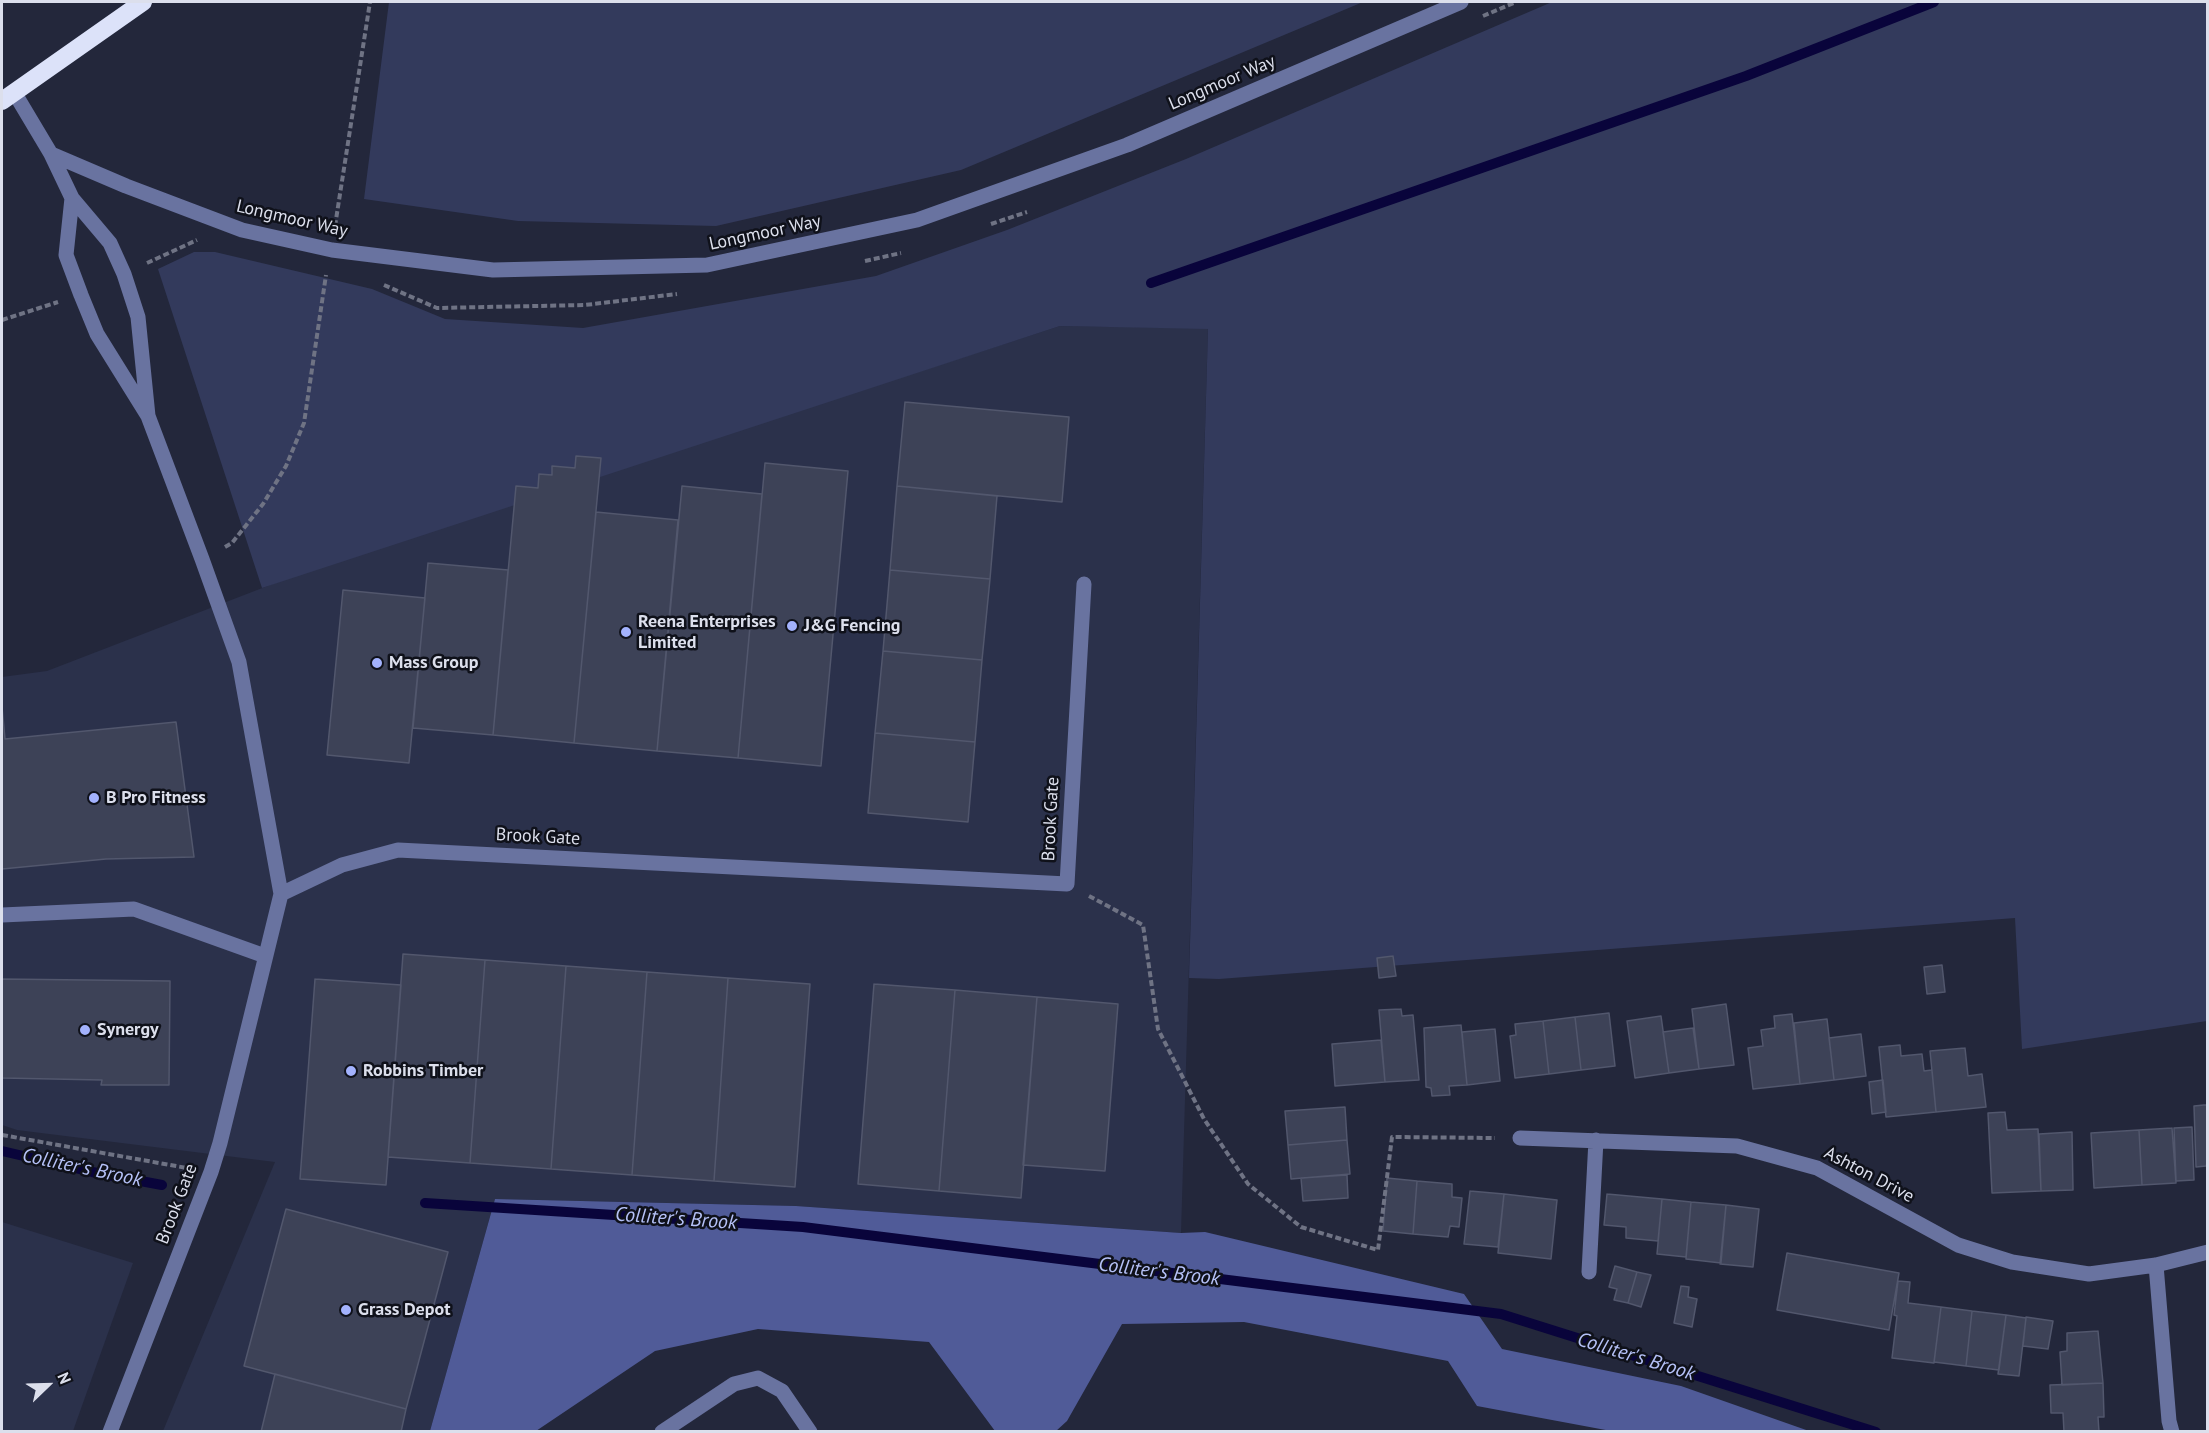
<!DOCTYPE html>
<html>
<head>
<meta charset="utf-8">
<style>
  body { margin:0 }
  #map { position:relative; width:2209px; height:1433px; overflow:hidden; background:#23273b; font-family:"PT Sans",sans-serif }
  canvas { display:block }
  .frame { position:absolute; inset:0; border:3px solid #dcdfec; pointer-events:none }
  .north { position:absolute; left:18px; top:1355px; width:60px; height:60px; -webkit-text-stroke:4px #0f111a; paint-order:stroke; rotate:67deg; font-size:16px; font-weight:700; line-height:24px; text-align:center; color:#dcdfec }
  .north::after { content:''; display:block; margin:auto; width:21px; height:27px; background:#dcdfec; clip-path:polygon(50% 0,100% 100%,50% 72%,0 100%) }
</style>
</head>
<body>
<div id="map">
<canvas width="2209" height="1433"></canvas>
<div class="frame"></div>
<div class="north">N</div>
</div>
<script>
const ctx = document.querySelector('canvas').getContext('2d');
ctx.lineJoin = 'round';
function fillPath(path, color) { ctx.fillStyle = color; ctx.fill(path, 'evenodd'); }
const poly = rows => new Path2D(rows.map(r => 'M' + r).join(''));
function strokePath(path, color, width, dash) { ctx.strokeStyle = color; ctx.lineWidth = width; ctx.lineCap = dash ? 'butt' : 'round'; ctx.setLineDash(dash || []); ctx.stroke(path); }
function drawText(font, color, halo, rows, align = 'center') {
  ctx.font = font + ' "PT Sans",sans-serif'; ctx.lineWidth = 5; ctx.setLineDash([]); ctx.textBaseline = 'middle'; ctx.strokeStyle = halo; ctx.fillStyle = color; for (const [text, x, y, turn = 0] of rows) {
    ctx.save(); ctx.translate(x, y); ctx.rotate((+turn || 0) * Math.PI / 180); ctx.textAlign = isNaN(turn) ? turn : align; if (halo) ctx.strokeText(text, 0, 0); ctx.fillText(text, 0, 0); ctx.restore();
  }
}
fillPath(poly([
  [1060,326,1208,328,1181,1233,796,1206,495,1199,430,1431,163,1431,275,1162,17,1130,2,1125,2,677,47,671,335,560],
  [2,1222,133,1263,73,1431,2,1431]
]), '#2b314b');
fillPath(poly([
  [389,2,1363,2,961,170,716,226,518,221,364,199],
  [1552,2,2207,2,2207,1021,2022,1049,2015,918,1219,979,1189,978,1208,329,1060,326,262,588,158,269,194,252,215,252,372,289,445,319,583,328,876,276,1007,230,1186,159]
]), '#333a5c');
fillPath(poly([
  [495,1199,796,1206,1181,1233,1205,1232,1464,1294,1502,1349,1681,1386,1809,1431,1611,1431,1477,1406,1448,1361,1244,1322,1122,1324,1067,1421,1056,1431,995,1431,929,1342,758,1329,655,1351,536,1431,430,1431]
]), '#505b98');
strokePath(poly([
  [1151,283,1746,76,1934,2],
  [2,1151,92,1172,162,1185],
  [425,1203,803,1227,1501,1314,1876,1432]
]), '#09043b', 10);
const building = poly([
  [905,402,1069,417,1062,502,897,486,905,402],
  [576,456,601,458,574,743,493,735,516,486,538,488,539,474,552,475,552,466,575,468,576,456],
  [765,463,848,471,821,766,738,758,765,463],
  [682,486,762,494,738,758,657,751,682,486],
  [897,486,997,496,990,579,890,570,897,486],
  [596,512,678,520,657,751,574,743,596,512],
  [428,563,508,570,493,735,413,728,428,563],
  [890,570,990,579,982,660,883,651,890,570],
  [343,590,425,598,409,763,327,755,343,590],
  [883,651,982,660,975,742,875,733,883,651],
  [2,707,5,739,176,722,194,857,106,859,2,869,2,707],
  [875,733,975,742,968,822,868,813,875,733],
  [403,954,485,960,470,1163,388,1157,403,954],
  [1393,956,1396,976,1379,978,1377,958,1393,956],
  [485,960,566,966,551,1169,470,1163,485,960],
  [1942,965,1945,992,1927,994,1924,967,1942,965],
  [566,966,647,972,632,1175,551,1169,566,966],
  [647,972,728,978,714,1181,632,1175,647,972],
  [728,978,810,984,795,1187,714,1181,728,978],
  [2,979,170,981,169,1085,101,1085,102,1080,2,1078,2,979],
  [315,979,401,985,386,1185,300,1179,315,979],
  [874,984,955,990,939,1191,858,1184,874,984],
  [955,990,1037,997,1021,1198,939,1191,955,990],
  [1037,997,1118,1004,1105,1171,1023,1165,1037,997],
  [1726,1004,1734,1065,1699,1069,1692,1009,1726,1004],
  [1401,1009,1402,1016,1413,1015,1419,1080,1385,1082,1379,1010,1401,1009],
  [1609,1013,1615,1066,1581,1070,1575,1017,1609,1013],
  [1792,1014,1800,1084,1753,1089,1748,1048,1763,1046,1761,1030,1775,1028,1774,1016,1792,1014],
  [1661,1016,1669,1073,1635,1078,1627,1021,1661,1016],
  [1575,1017,1581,1070,1549,1074,1543,1021,1575,1017],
  [1827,1019,1834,1080,1800,1084,1794,1023,1827,1019],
  [1543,1021,1549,1074,1515,1078,1510,1036,1516,1035,1515,1024,1543,1021],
  [1461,1025,1467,1085,1449,1086,1450,1095,1432,1096,1431,1088,1426,1087,1424,1028,1461,1025],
  [1693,1028,1699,1069,1669,1073,1663,1032,1693,1028],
  [1495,1029,1500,1081,1467,1085,1462,1032,1495,1029],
  [1861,1034,1866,1076,1834,1080,1829,1038,1861,1034],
  [1381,1040,1385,1082,1335,1086,1332,1044,1381,1040],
  [1900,1045,1901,1056,1922,1054,1924,1071,1932,1070,1936,1112,1886,1117,1879,1047,1900,1045],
  [1965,1048,1968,1076,1982,1074,1986,1107,1936,1112,1930,1051,1965,1048],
  [1883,1080,1886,1112,1872,1114,1869,1082,1883,1080],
  [2204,1105,2208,1105,2208,1161,2206,1166,2196,1167,2194,1106,2204,1105],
  [1345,1107,1347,1140,1288,1145,1285,1111,1345,1107],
  [2005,1112,2007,1130,2038,1129,2041,1191,1992,1193,1988,1113,2005,1112],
  [2192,1127,2194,1180,2176,1181,2174,1128,2192,1127],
  [2172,1128,2176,1183,2142,1185,2139,1130,2172,1128],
  [2139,1130,2142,1185,2094,1188,2091,1133,2139,1130],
  [2072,1132,2073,1190,2041,1191,2039,1134,2072,1132],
  [1347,1140,1350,1174,1291,1179,1288,1145,1347,1140],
  [1347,1175,1348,1198,1303,1201,1301,1178,1347,1175],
  [1387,1178,1417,1181,1413,1234,1383,1231,1387,1178],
  [1417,1181,1452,1184,1452,1197,1462,1198,1459,1227,1450,1226,1448,1237,1413,1234,1417,1181],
  [1470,1191,1504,1194,1498,1247,1464,1244,1470,1191],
  [1504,1194,1557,1200,1551,1259,1498,1253,1504,1194],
  [1607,1194,1662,1199,1658,1241,1626,1238,1626,1227,1604,1225,1607,1194],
  [1662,1199,1691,1202,1686,1257,1657,1254,1662,1199],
  [1691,1202,1726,1205,1721,1263,1686,1259,1691,1202],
  [1726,1205,1759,1209,1753,1267,1720,1264,1726,1205],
  [286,1209,448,1252,406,1409,244,1366,286,1209],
  [1787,1253,1899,1273,1889,1330,1777,1310,1787,1253],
  [1615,1266,1637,1272,1628,1303,1614,1300,1617,1289,1609,1287,1615,1266],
  [1637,1272,1651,1275,1641,1307,1628,1303,1637,1272],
  [1898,1281,1910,1282,1908,1303,1941,1307,1934,1363,1892,1358,1897,1316,1894,1315,1898,1281],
  [1681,1286,1689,1287,1688,1297,1697,1299,1692,1327,1674,1323,1681,1286],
  [1941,1307,1972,1311,1966,1366,1934,1362,1941,1307],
  [1972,1311,2006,1315,1999,1370,1966,1366,1972,1311],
  [2006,1315,2026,1318,2019,1376,1998,1374,2006,1315],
  [2026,1317,2053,1321,2048,1349,2023,1346,2026,1317],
  [2098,1331,2103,1383,2062,1385,2060,1352,2067,1351,2067,1333,2098,1331],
  [275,1374,406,1409,401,1432,261,1432,275,1374],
  [2103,1383,2104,1417,2098,1417,2099,1432,2064,1432,2063,1413,2051,1413,2050,1385,2103,1383]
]);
fillPath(building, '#3d4257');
strokePath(building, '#52576d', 1.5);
strokePath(poly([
  [1483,16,1516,2],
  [991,224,1027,212],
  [335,226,370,2],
  [865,261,901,253],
  [147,263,197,240],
  [384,285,437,308,585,305,677,294],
  [2,320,58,302],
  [225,547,232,543,263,504,286,466,304,423,326,275],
  [1089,896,1143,925,1158,1029,1204,1119,1248,1184,1301,1227,1378,1250,1392,1137,1495,1138],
  [2,1135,187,1168]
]), '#6f7384', 4, [6, 3]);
strokePath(poly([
  [14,92,51,154,72,198],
  [51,154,126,186,242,230,332,250,493,270,707,265,917,220,1127,145,1461,2],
  [281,894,342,865,398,850,1067,884,1084,584],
  [2,915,134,909,265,956],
  [1520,1138,1737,1146,1817,1168,1958,1245,2012,1262,2089,1274,2156,1265,2208,1252],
  [2156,1265,2169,1421,2172,1432],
  [1589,1272,1596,1140],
  [110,1432,211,1172,220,1143,281,894,239,662,202,559,148,416,97,334,81,295,66,255,72,198,110,243,124,274,138,317,148,416],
  [662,1432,734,1384,758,1378,782,1391,810,1432]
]), '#6973a0', 15);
strokePath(poly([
  [2,101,143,2]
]), '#dce2f9', 18);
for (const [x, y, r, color] of [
  [792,626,6,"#a3b2fd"],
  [626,632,6,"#a3b2fd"],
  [377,663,6,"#a3b2fd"],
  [94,798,6,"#a3b2fd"],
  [85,1030,6,"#a3b2fd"],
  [351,1071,6,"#a3b2fd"],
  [346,1310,6,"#a3b2fd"]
]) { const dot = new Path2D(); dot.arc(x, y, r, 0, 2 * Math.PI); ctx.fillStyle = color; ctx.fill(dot); strokePath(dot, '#0f111a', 2); }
drawText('18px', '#dcdfec', '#0f111a', [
  ["Longmoor Way",1222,83,-23],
  ["Longmoor Way",292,219,13],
  ["Longmoor Way",765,233,-12],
  ["Brook Gate",1051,819,-87],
  ["Brook Gate",538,837,3],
  ["Ashton Drive",1869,1175,28],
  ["Brook Gate",177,1204,-69]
]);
drawText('bold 18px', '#dcdfec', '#0f111a', [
  ["Reena Enterprises",638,622],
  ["Limited",638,643],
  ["J&G Fencing",804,626],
  ["Mass Group",389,663],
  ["B Pro Fitness",106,798],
  ["Synergy",97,1030],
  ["Robbins Timber",363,1071],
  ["Grass Depot",358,1310]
], 'left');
drawText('italic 20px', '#b5c1f7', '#0f111a', [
  ["Colliter's Brook",82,1168,12],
  ["Colliter's Brook",676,1219,4],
  ["Colliter's Brook",1159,1272,7],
  ["Colliter's Brook",1636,1357,17]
]);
</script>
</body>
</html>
